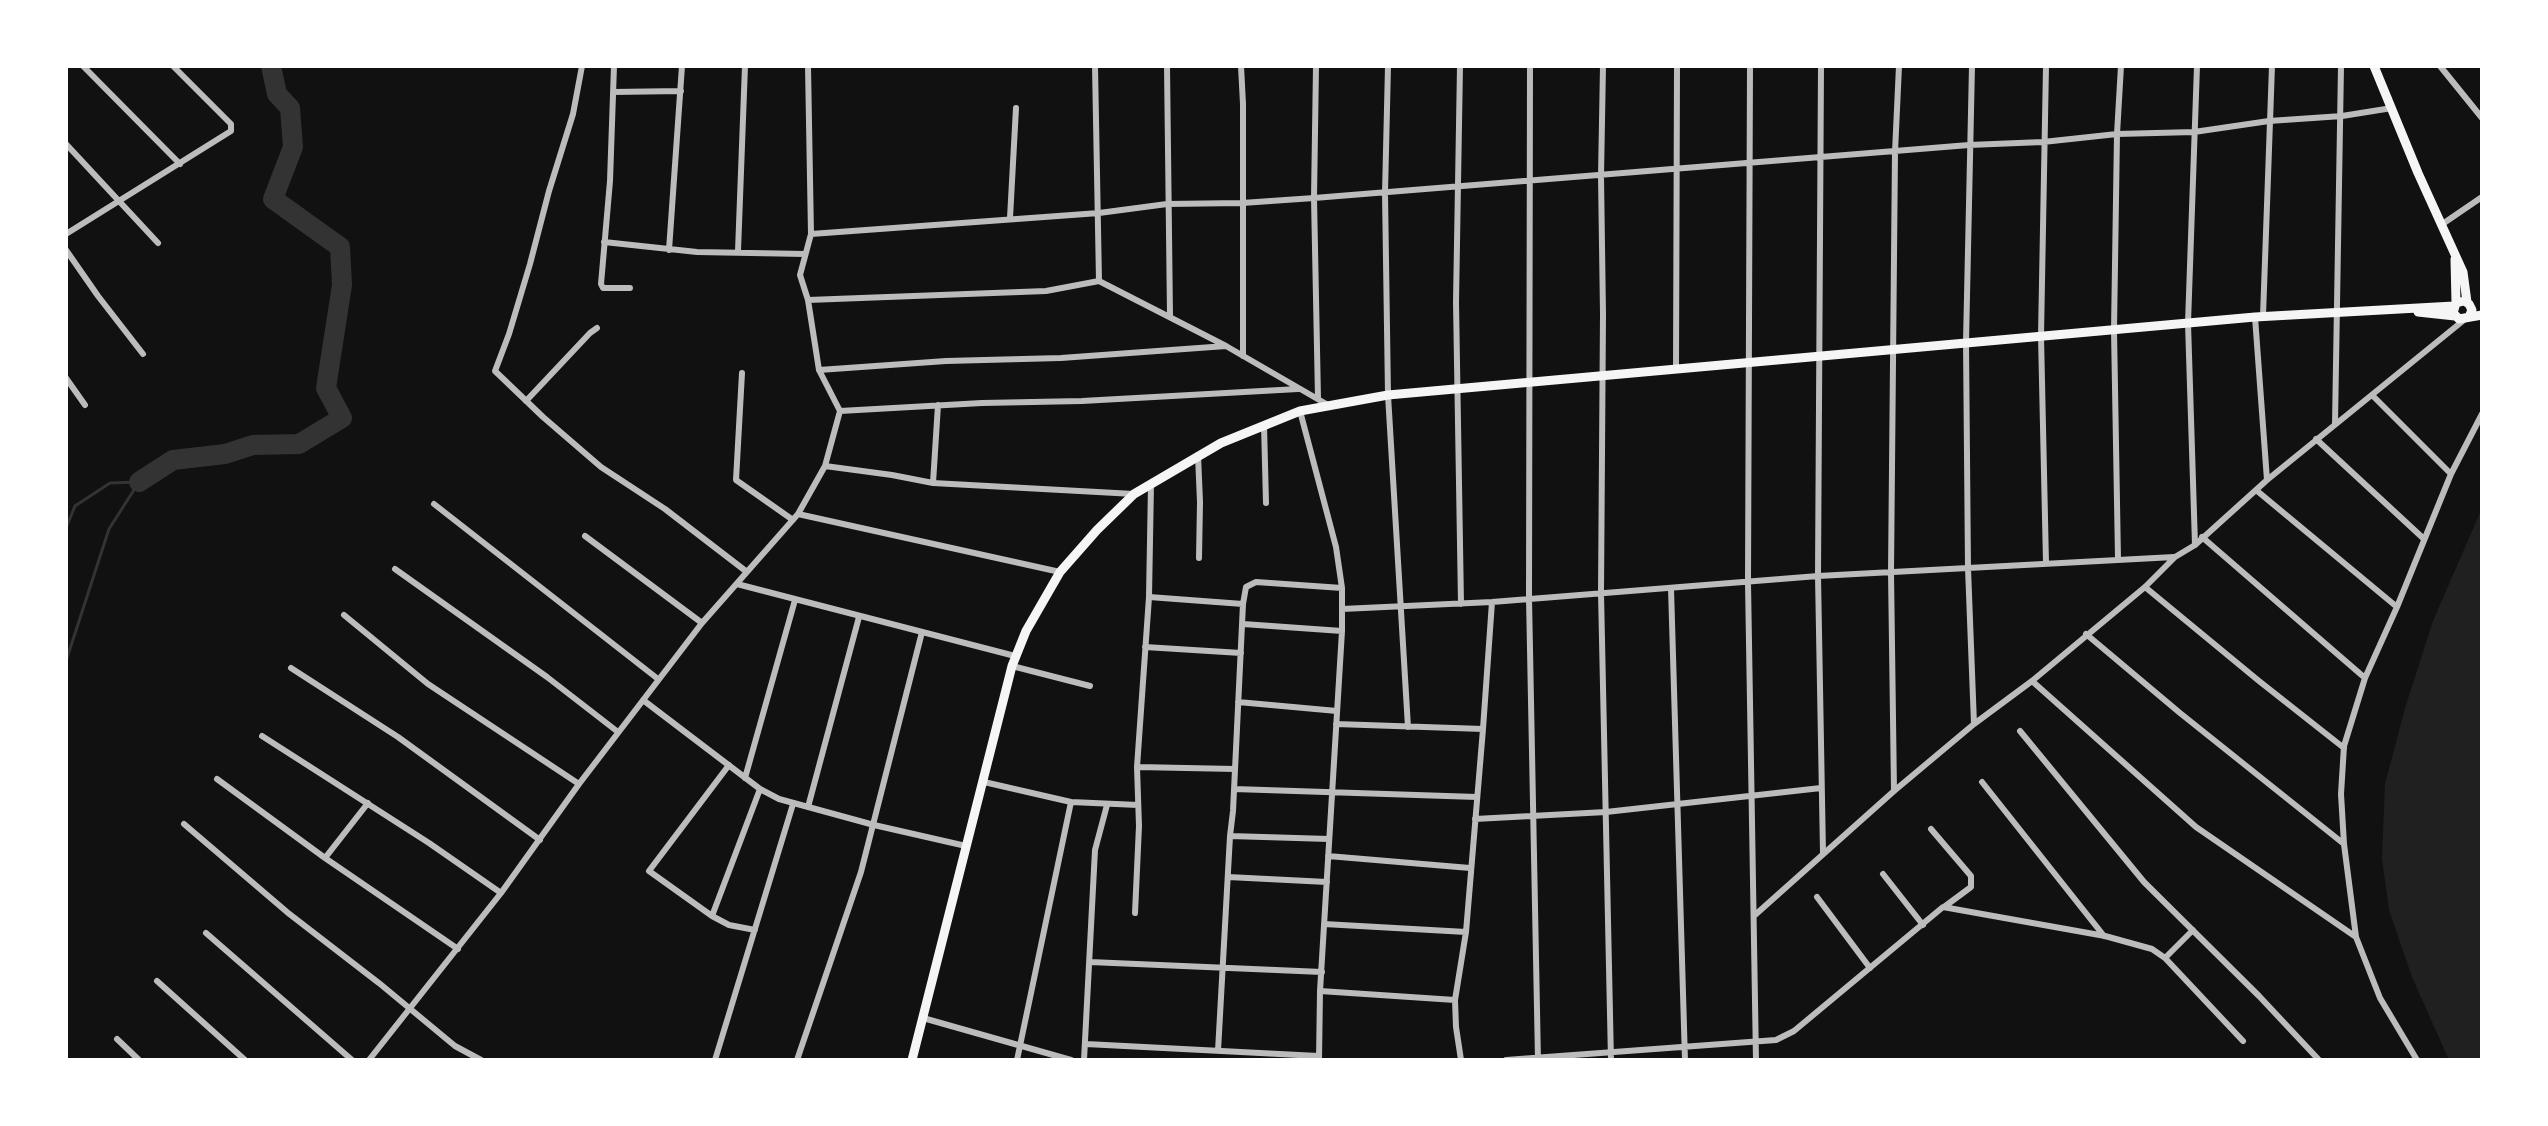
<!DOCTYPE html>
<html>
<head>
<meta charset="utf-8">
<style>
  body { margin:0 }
  #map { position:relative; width:2548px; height:1126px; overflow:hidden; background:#111; font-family:Ubuntu,sans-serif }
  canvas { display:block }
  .frame { position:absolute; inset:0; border:68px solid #fff; pointer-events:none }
</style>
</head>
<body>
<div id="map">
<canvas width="2548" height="1126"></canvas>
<div class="frame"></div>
</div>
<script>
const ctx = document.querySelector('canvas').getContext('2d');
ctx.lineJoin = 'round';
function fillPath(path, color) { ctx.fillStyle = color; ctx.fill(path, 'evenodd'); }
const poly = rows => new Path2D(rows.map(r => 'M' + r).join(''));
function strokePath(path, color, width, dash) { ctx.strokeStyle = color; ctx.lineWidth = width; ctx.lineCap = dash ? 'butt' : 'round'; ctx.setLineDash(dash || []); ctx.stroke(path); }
fillPath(poly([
  [2482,508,2482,1060,2449,1060,2412,977,2389,910,2382,859,2385,784,2405,708,2433,621]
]), '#202020');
strokePath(poly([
  [66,528,75,506,110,483,139,482],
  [66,661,109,529,139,482]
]), '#333', 3);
strokePath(poly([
  [139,482,173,460,225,454,253,445,299,444,342,418,326,388,342,285,340,247,273,199,293,147,290,108,277,94,271,66]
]), '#333', 20);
strokePath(poly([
  [83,66,180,164],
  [582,66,573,114,549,191,530,264,509,334,495,371,543,417,601,467,665,509,747,572],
  [614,66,610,181,601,284,603,288,630,288],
  [1095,66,1099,281],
  [1167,66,1170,316],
  [1241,66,1243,104,1243,356],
  [1316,66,1314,198,1318,398],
  [1388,66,1385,193,1388,395,1408,727],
  [1460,66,1456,302,1461,604],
  [1530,66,1529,598,1538,1060],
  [1603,66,1601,176,1603,314,1601,593,1611,1060],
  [1750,66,1748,583,1756,1060],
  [1821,66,1818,576,1823,853],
  [1972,66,1966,342,1968,568,1974,724],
  [2046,66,2041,336,2046,563],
  [2440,66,2482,118],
  [613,92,681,91],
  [66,144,158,243],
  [1010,218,1016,108],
  [2441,225,2482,197],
  [66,234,231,131,231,124,173,66],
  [811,234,1099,213,1167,204,1242,203,1314,198,1969,145,2043,142,2117,134,2194,132,2269,121,2342,116,2392,108],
  [604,242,697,252,805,254],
  [66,250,98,296,143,354],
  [669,250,682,66],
  [738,251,745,66],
  [808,300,1046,291,1099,281,1226,346,1328,405],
  [2263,316,2272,66],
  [2255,317,2267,480],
  [819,370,946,361,1061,358,1226,346],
  [1676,370,1677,66],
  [742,373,736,480,793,520],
  [66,378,85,405],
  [2372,395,2451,474],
  [526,401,590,333,597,328],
  [840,411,982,403,1082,401,1298,389],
  [1300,411,1336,547,1342,588,1342,631,1320,991,1319,1060],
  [2335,424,2341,66],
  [1264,425,1266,503],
  [2316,439,2424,539],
  [1198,455,1200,502,1199,558],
  [825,466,892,475,933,483,1134,494],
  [933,483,938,405],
  [2256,490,2397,607],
  [434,504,658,679],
  [798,514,1060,572],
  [585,536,702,623],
  [2202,537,2365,678],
  [2195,545,2188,323,2197,66],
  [2118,559,2114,330,2117,134,2121,66],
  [395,569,547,677,618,732],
  [737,584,1015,656],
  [2145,587,2259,681,2344,748],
  [1671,588,1685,1060],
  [1149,597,1243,604],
  [1342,609,1492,602,1818,576,2174,557],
  [344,615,428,684,579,784],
  [1243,624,1342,631],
  [2086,634,2180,713,2344,844],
  [1145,647,1241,653],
  [1012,666,1090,686],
  [291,668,398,737,540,840],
  [2032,681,2196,827,2356,937],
  [643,700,760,789,779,799,874,825,966,846],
  [1238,702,1337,711],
  [1336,724,1483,729],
  [2020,731,2144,882,2259,996,2319,1060],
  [262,736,429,843,501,893],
  [729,765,649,871,712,916,729,925,755,930],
  [1137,767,1235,769],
  [745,778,795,600],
  [217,779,325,858,458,949],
  [984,782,1071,802,1138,805],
  [1982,782,2104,936],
  [1234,789,1477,797],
  [1894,791,1891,572,1895,152,1899,66],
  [808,807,859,617],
  [1475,819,1606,812,1821,788],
  [184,824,287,912,379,983,455,1046,481,1060],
  [1931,829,1971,876,1971,887,1944,907],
  [1230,836,1329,839],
  [1328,856,1470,868],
  [325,858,368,803],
  [1883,874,1923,925],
  [1228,877,1327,882],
  [1817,897,1870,968],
  [1135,913,1139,826,1137,767,1149,597,1151,484],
  [1755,915,1894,791,1974,724,2032,681,2145,587,2175,557,2195,545,2267,480,2464,320],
  [712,916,760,789],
  [1324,924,1466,932],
  [206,933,352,1060],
  [2165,958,2193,930],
  [1090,962,1322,972],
  [157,981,245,1060],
  [1320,991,1455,1000],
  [923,1018,1071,1060],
  [117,1039,139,1060],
  [1086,1044,1318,1056],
  [1218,1051,1230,836,1233,811,1243,604,1246,587,1256,582,1342,588],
  [369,1060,501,893,579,784,702,623,798,514,825,466,840,411,819,370,808,300,800,275,811,234,808,66],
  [715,1060,793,804],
  [797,1060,861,872,922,632],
  [1017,1060,1071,802],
  [1084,1060,1095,850,1107,805],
  [1461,1060,1456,1027,1455,1000,1466,932,1483,729,1492,602],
  [1506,1060,1776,1040,1794,1031,1943,907,2105,936,2152,949,2165,958,2243,1041],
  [2417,1060,2380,998,2356,937,2344,844,2341,794,2344,746,2365,678,2397,607,2451,474,2482,414]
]), '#bcbcbc', 6);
strokePath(poly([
  [2374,66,2418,173,2463,272,2467,302],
  [2455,259,2456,303],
  [2418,312,2455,316],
  [2469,317,2472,310,2469,304,2464,301,2456,303,2453,313,2459,319,2482,315],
  [912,1060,1012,666,1026,631,1060,572,1097,530,1134,494,1221,443,1300,411,1388,395,2255,317,2454,306]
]), '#f5f5f5', 9);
</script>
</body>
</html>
